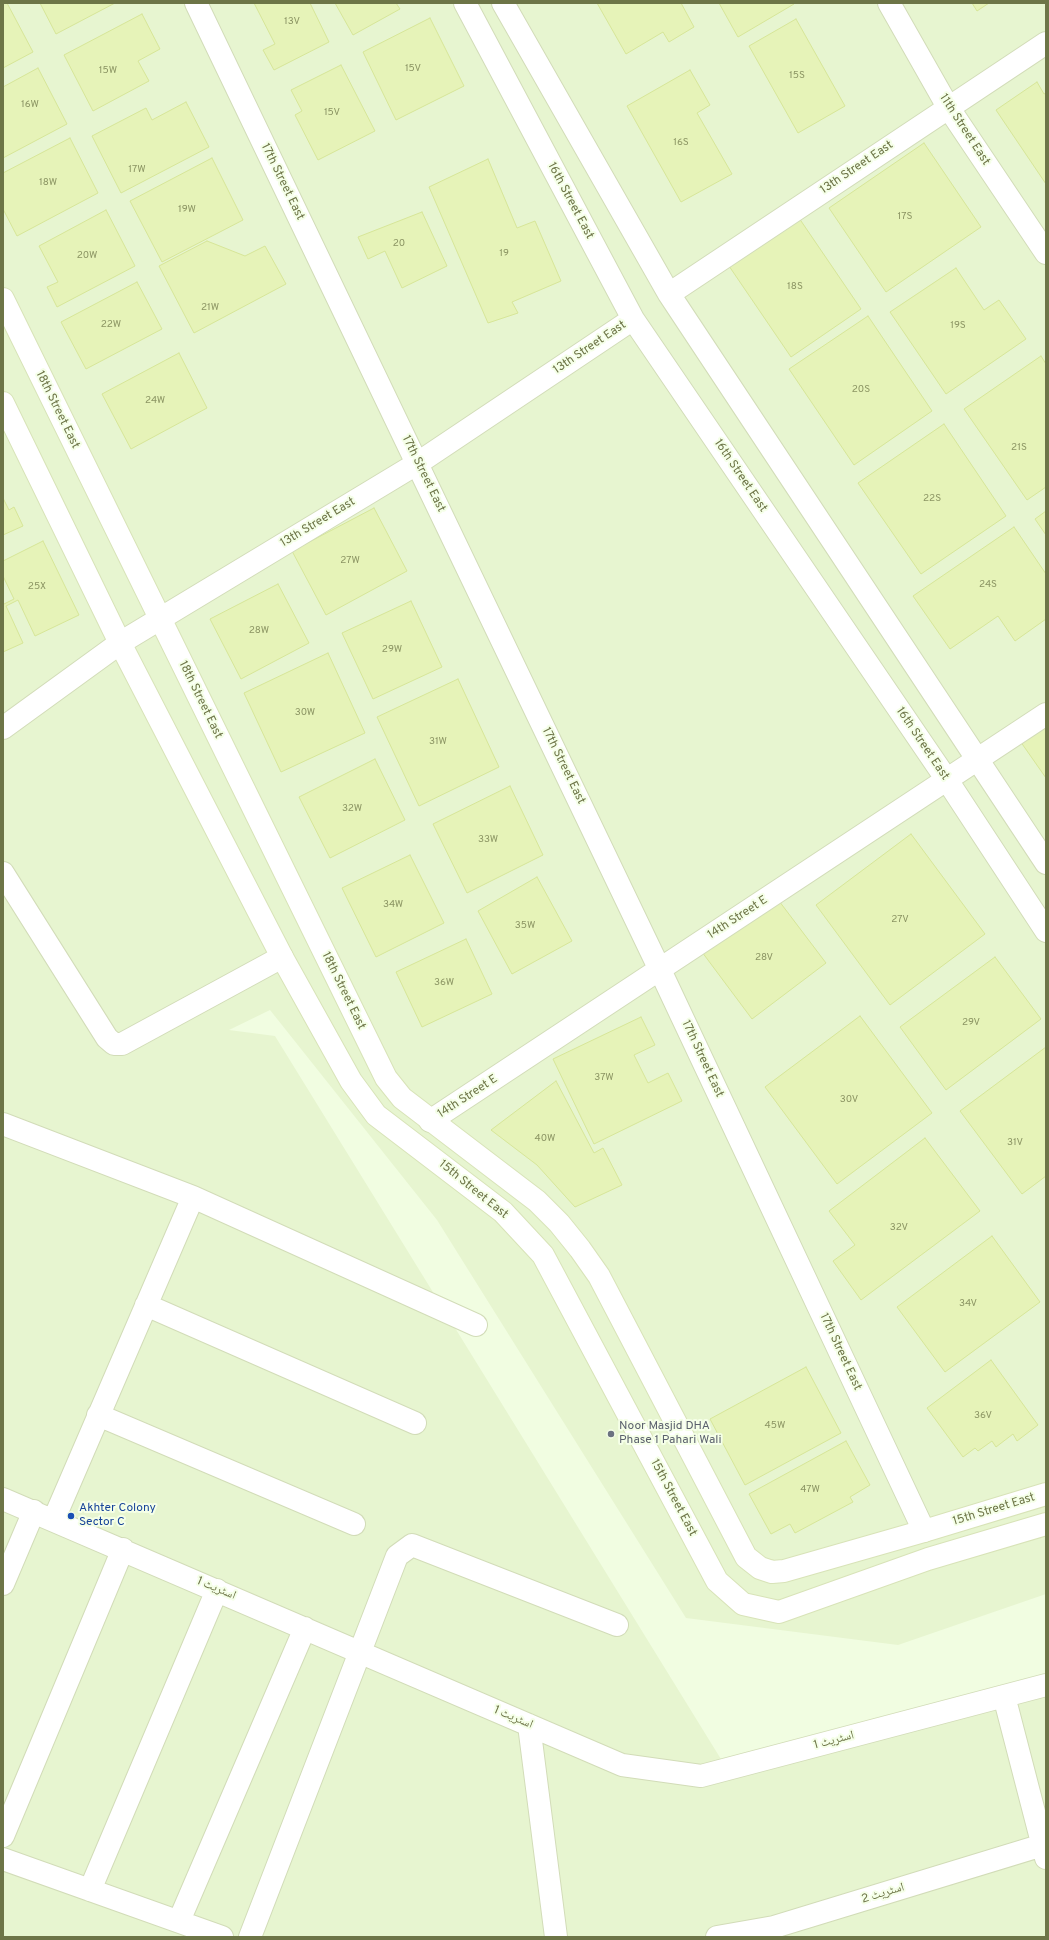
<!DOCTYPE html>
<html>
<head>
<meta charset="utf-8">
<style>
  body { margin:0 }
  #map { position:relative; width:1049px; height:1940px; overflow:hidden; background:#f1fde1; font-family:Overpass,sans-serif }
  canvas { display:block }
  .frame { position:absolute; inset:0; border:4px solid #6d7547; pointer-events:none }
</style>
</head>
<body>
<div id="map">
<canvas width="1049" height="1940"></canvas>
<div class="frame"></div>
</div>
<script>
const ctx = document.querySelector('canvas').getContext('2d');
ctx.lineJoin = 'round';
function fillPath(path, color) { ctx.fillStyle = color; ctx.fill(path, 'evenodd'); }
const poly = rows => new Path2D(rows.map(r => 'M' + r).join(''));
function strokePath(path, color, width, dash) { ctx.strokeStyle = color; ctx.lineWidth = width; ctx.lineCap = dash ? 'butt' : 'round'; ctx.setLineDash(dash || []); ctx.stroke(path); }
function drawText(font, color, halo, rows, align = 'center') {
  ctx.font = font + ' Overpass,"Noto Naskh Arabic",sans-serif'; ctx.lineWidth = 4; ctx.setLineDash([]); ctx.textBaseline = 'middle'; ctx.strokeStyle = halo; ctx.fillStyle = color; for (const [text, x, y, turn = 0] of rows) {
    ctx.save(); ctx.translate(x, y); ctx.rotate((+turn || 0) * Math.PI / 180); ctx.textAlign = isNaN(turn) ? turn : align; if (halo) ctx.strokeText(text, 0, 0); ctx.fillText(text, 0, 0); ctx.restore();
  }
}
fillPath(poly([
  [3,3,1046,3,1046,1594,898,1645,686,1618,437,1220,270,1010,229,1030,275,1036,732,1777,1046,1687,1046,1937,3,1937]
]), '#e7f5d0');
const building = poly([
  [3,3,7,3,33,52,3,68,3,3],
  [40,3,115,3,56,34,40,3],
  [254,3,310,3,329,42,274,70,263,50,275,44,254,3],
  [335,3,396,3,400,9,353,35,335,3],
  [597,3,681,3,694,27,669,42,663,32,626,54,597,3],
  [719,3,794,3,794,4,738,37,719,3],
  [972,3,989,3,977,11,972,3],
  [142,14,160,49,138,61,149,81,93,111,64,55,142,14],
  [430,18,464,86,396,120,363,52,430,18],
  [796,19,845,106,798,133,749,46,796,19],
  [341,65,375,131,318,160,295,115,302,111,291,90,341,65],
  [38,68,67,124,3,158,3,87,38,68],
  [690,70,710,105,697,113,732,174,681,202,627,106,690,70],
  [1037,82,1044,94,1046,93,1046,184,996,110,1037,82],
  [186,102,209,147,121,193,92,136,146,108,152,120,186,102],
  [70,138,98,193,17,236,3,209,3,173,70,138],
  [924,143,981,227,886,292,829,208,924,143],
  [212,158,243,220,162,262,130,201,212,158],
  [488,159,517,228,535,221,561,281,512,302,518,313,488,323,429,187,488,159],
  [106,210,135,266,57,307,47,287,58,282,39,246,106,210],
  [422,212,447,266,402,288,385,251,368,259,358,237,422,212],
  [799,218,861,309,791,357,729,266,799,218],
  [207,241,245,256,265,246,286,284,194,333,159,266,207,241],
  [956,268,984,310,999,300,1026,339,946,394,890,312,956,268],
  [137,282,162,329,86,369,61,322,137,282],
  [868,316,932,411,854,465,789,369,868,316],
  [179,353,207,408,131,449,102,394,179,353],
  [1041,356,1046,364,1046,487,1027,500,964,409,1041,356],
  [944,424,1006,516,921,574,858,483,944,424],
  [3,498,9,510,14,507,23,526,3,535,3,498],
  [374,508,407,571,326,615,292,551,374,508],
  [1046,511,1046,535,1035,519,1046,511],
  [1014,527,1046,574,1046,619,1015,641,998,616,950,649,913,596,1014,527],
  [43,541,79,615,35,636,18,600,6,606,23,643,3,652,3,603,4,604,14,599,3,576,3,561,43,541],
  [278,584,309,643,241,679,210,619,278,584],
  [411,601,442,667,373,699,342,633,411,601],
  [328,653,365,733,281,772,244,693,328,653],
  [458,679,499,767,419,806,377,717,458,679],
  [1046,718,1046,778,1018,738,1046,718],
  [375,759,405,820,330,858,299,797,375,759],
  [510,786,543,855,467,893,433,824,510,786],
  [911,834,985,934,890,1005,816,905,911,834],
  [410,855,444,923,376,957,342,888,410,855],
  [537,877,572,941,512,974,478,911,537,877],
  [776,897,826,963,752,1019,702,952,776,897],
  [466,939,492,994,422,1027,396,972,466,939],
  [995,957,1041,1019,946,1090,900,1027,995,957],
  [860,1016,932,1113,837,1184,765,1087,860,1016],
  [641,1017,655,1045,634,1055,648,1083,668,1073,682,1101,594,1144,553,1059,641,1017],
  [1046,1047,1046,1176,1022,1194,960,1111,1046,1047],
  [556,1081,594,1153,603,1148,622,1185,575,1207,537,1165,491,1130,556,1081],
  [925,1138,980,1211,861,1300,833,1261,855,1245,829,1211,925,1138],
  [992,1236,1040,1302,945,1372,897,1307,992,1236],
  [991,1360,1038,1425,1017,1441,1013,1434,996,1447,992,1441,978,1451,975,1448,963,1457,927,1408,991,1360],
  [806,1367,841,1433,745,1485,710,1419,806,1367],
  [846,1441,870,1485,850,1497,853,1502,795,1533,790,1524,771,1534,749,1494,846,1441]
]);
fillPath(building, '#e6f3b8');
strokePath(building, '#d7e698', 1);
const street = poly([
  [196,3,660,970,924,1531],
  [465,3,633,319,947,780,1046,931],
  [503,3,669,294,1046,863],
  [889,3,948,107,1046,253],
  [669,294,1046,43],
  [3,728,120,643,418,463,633,319],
  [3,873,107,1038,114,1044,122,1044,282,957],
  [430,1121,1046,714],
  [3,1124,193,1197,476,1325],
  [146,1305,415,1423],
  [98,1415,354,1524],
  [3,1499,622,1765,701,1776,1046,1685],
  [54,1519,193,1197],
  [3,1584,34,1511],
  [1004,1696,1046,1858],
  [529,1725,556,1937],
  [3,1836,123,1549],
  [3,1859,222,1937],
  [90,1890,217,1590],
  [179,1921,305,1628],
  [250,1937,397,1556,412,1545,617,1625],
  [717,1937,774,1927,1046,1844]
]);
const secondary = poly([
  [3,299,386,1078,402,1098,537,1201,559,1223,580,1249,599,1276,746,1557,760,1568,772,1572,784,1571,924,1531,1046,1494],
  [3,403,120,643,282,957,351,1081,376,1115,503,1212,543,1255,717,1581,743,1604,779,1612,928,1559,1046,1524]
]);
strokePath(street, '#d2dcb8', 24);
strokePath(secondary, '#d8e3b8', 24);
strokePath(street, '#fff', 22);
strokePath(secondary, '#fff', 22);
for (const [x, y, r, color] of [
  [611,1434,4,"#6b7280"],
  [71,1516,4,"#1a4fb4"]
]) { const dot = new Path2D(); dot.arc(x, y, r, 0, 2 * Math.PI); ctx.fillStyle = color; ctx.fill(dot); strokePath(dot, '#f5ffe8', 1.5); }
drawText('10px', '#8b9463', null, [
  ["13V",292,22],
  ["15V",413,69],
  ["15W",108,71],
  ["15S",797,76],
  ["16W",30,105],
  ["15V",332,113],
  ["16S",681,143],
  ["17W",137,170],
  ["18W",48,183],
  ["19W",187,210],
  ["17S",905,217],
  ["20",399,244],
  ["19",504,254],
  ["20W",87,256],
  ["18S",795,287],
  ["21W",210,308],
  ["22W",111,325],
  ["19S",958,326],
  ["20S",861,390],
  ["24W",155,401],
  ["21S",1019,448],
  ["22S",932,499],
  ["27W",350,561],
  ["24S",988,585],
  ["25X",37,587],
  ["28W",259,631],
  ["29W",392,650],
  ["30W",305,713],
  ["31W",438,742],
  ["32W",352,809],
  ["33W",488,840],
  ["34W",393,905],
  ["27V",900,920],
  ["35W",525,926],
  ["28V",764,958],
  ["36W",444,983],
  ["29V",971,1023],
  ["37W",604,1078],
  ["30V",849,1100],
  ["40W",545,1139],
  ["31V",1015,1143],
  ["32V",899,1228],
  ["34V",968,1304],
  ["36V",983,1416],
  ["45W",775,1426],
  ["47W",810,1490]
]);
drawText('12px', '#6d7547', '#f5ffe8', [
  ["11th Street East",964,130,57],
  ["13th Street East",857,168,-34],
  ["17th Street East",282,182,64],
  ["16th Street East",570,201,62],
  ["13th Street East",590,348,-34],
  ["18th Street East",57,410,64],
  ["17th Street East",423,474,64],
  ["16th Street East",740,476,56],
  ["13th Street East",318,523,-31],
  ["18th Street East",200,700,64],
  ["16th Street East",922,744,56],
  ["17th Street East",563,766,64],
  ["14th Street E",738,918,-33],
  ["18th Street East",343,991,64],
  ["17th Street East",702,1059,65],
  ["14th Street E",468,1097,-33],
  ["15th Street East",473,1190,39],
  ["17th Street East",840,1352,65],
  ["15th Street East",673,1498,62],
  ["15th Street East",994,1510,-17],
  ["اسٹریٹ 1",216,1589,23],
  ["اسٹریٹ 1",513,1718,23],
  ["اسٹریٹ 1",834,1741,-15],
  ["اسٹریٹ 2",883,1894,-17]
]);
drawText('12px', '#5b616d', '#f5ffe8', [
  ["Noor Masjid DHA",619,1427],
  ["Phase 1 Pahari Wali",619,1441]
], 'left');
drawText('12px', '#164399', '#f5ffe8', [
  ["Akhter Colony",79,1509],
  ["Sector C",79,1523]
], 'left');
</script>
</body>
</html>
